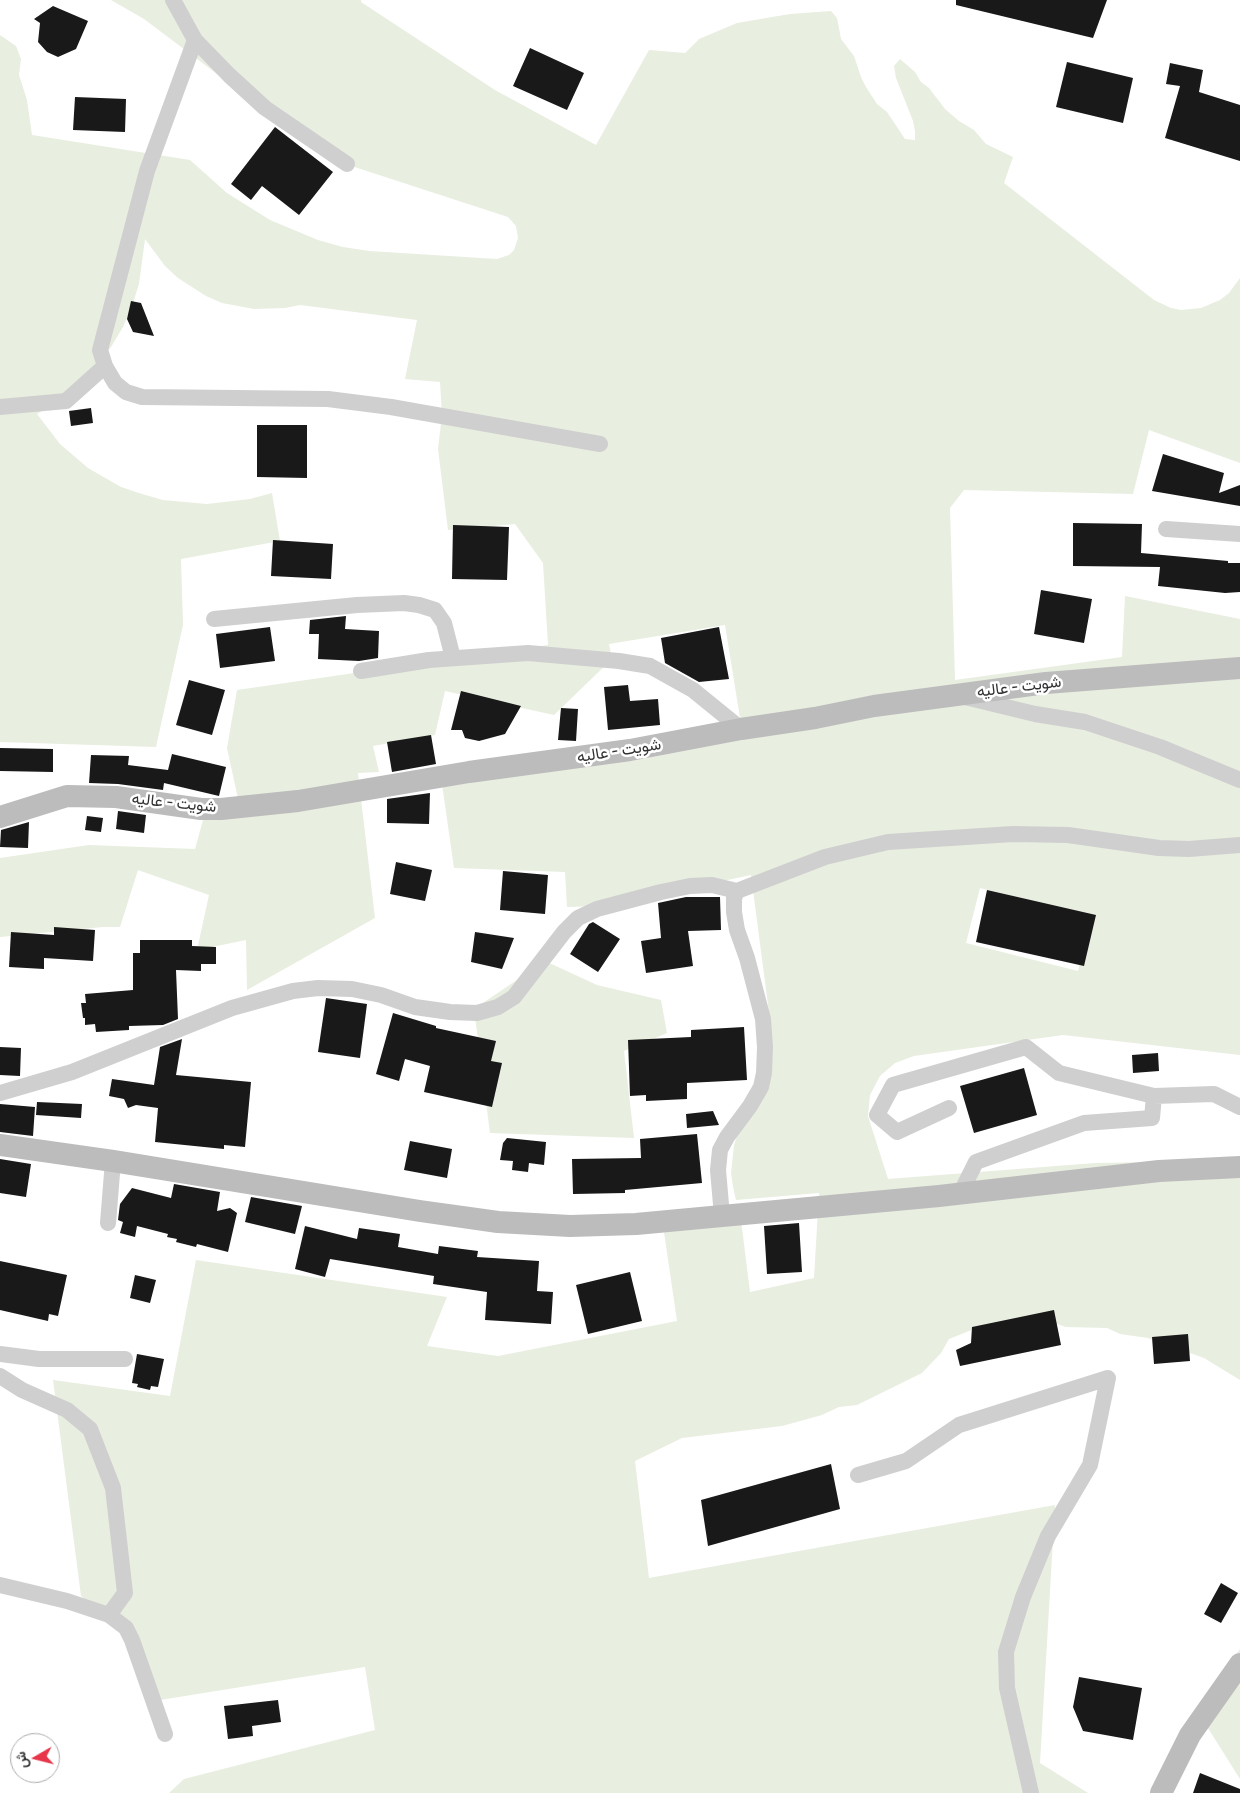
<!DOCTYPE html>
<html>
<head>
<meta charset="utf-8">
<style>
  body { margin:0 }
  #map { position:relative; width:1240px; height:1793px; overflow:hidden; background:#fff; font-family:Cabin,Vazirmatn,sans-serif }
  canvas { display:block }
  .north { position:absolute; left:10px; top:1733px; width:50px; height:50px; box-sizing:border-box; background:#fff; border:1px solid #adadad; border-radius:50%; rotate:262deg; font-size:14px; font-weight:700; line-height:20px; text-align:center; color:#323232 }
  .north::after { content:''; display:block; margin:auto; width:18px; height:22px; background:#e7354a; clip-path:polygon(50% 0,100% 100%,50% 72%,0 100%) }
</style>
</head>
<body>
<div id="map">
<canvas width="1240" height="1793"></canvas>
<div class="north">ش</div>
</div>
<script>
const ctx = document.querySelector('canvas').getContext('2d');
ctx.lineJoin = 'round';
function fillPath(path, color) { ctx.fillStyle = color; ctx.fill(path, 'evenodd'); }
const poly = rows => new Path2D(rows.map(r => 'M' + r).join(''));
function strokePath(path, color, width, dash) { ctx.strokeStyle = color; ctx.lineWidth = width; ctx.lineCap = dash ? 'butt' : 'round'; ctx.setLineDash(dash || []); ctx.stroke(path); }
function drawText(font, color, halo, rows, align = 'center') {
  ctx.font = font + ' Cabin,Vazirmatn,sans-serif'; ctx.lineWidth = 5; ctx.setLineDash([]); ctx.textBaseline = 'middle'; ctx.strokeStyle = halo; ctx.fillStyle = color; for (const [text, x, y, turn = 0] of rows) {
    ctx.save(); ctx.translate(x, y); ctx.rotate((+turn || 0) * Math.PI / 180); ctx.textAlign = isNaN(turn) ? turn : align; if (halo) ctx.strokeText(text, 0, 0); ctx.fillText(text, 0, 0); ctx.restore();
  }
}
fillPath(poly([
  [111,0,361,0,361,2,495,90,596,145,649,50,685,53,699,39,737,23,790,14,831,11,837,18,841,39,854,56,861,77,866,87,877,104,887,112,905,139,915,140,915,131,913,121,896,78,894,66,900,59,915,72,921,82,929,88,945,109,959,121,974,130,986,144,1013,157,1004,183,1154,300,1171,308,1181,310,1201,308,1220,300,1229,293,1240,278,1240,463,1149,430,1133,494,964,490,950,508,955,680,1122,657,1125,596,1240,619,1240,1055,1063,1035,914,1056,895,1063,880,1076,870,1095,868,1116,888,1179,1095,1163,1240,1161,1240,1380,1204,1358,1148,1338,1120,1334,1107,1328,1066,1327,1054,1323,974,1329,949,1339,941,1353,922,1373,857,1405,839,1407,822,1415,782,1426,682,1438,635,1461,649,1578,1055,1505,1040,1763,1088,1793,169,1793,184,1779,375,1730,365,1667,154,1701,134,1642,81,1596,53,1380,170,1396,196,1260,447,1297,427,1346,498,1356,677,1321,664,1232,741,1220,750,1292,814,1278,819,1193,736,1200,733,1187,731,1173,734,1145,772,1035,751,875,604,906,567,907,565,872,454,868,441,777,740,718,725,625,609,644,612,659,554,715,445,691,435,735,373,746,379,772,358,773,375,918,247,990,246,940,197,950,209,895,138,870,120,927,103,927,0,937,0,858,89,845,195,849,203,820,242,817,227,748,237,690,548,645,543,563,515,524,448,530,438,449,442,415,440,382,405,379,417,320,300,305,285,308,254,309,222,303,206,296,178,278,165,266,145,239,139,284,132,306,123,327,111,347,97,366,53,404,37,414,60,444,88,468,121,487,142,494,163,500,207,504,250,499,272,493,280,541,181,559,183,625,156,747,0,742,0,35,16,46,21,59,19,75,27,100,32,135,190,160,227,193,270,220,318,240,343,247,369,251,497,259,509,255,514,250,518,238,516,226,508,217,330,159,144,19],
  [980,888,1091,916,1078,971,966,943],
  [545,961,597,985,661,1000,667,1033,624,1051,634,1138,490,1133,474,1009],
  [1240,1649,1240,1779,1196,1709]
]), '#e8eee0');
fillPath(poly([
  [956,0,1107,0,1093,38,956,5],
  [53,6,88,21,76,49,58,57,47,52,38,42,40,23,34,19],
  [530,48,584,73,567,110,513,86],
  [1067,62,1133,78,1123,123,1056,107],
  [1170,63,1203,70,1199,92,1240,105,1240,161,1165,138,1180,86,1166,84],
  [75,97,126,99,125,132,73,130],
  [275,127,333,172,299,215,262,186,251,200,231,184],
  [131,301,141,303,154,336,133,332,127,319],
  [91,408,93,423,71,426,69,411],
  [257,425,307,425,307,478,257,477],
  [1163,454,1224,473,1219,493,1240,485,1240,506,1152,491],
  [1073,523,1142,524,1141,553,1228,561,1228,563,1240,563,1240,592,1225,593,1158,586,1160,567,1073,566],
  [453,525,509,527,507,580,452,579],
  [273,540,333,544,331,579,271,576],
  [1041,590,1092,599,1084,643,1034,634],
  [346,616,345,629,379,631,378,658,359,661,318,659,319,634,309,634,310,620],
  [270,627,275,661,220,668,216,634],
  [719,627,729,679,699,682,665,663,661,638],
  [189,680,225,690,212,735,176,725],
  [628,685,630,701,658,699,660,725,608,730,604,687],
  [461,691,521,706,505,734,479,741,465,738,462,730,451,730],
  [561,708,578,709,576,741,558,740],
  [431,735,436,764,392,772,387,742],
  [0,748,53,749,53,772,0,771],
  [172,754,226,767,219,796,164,783,163,790,118,784,89,783,91,755,129,756,128,765,168,770],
  [430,793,429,824,387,823,387,799],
  [118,811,146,815,144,833,116,829],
  [87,816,103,818,101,832,85,830],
  [29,822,28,848,0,847,1,830],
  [396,862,432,870,425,901,390,894],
  [503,871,548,875,545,914,500,910],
  [987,890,1096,915,1084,966,976,942],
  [686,897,720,897,721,930,688,931,693,966,646,973,641,941,661,938,658,903],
  [593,922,620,939,598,972,570,954,589,924],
  [54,927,95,930,93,961,44,958,44,969,9,967,11,932,54,935],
  [475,932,514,938,502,969,471,962],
  [140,940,192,940,192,946,216,947,216,964,201,964,201,971,176,970,178,1019,163,1025,129,1026,129,1030,96,1032,95,1024,85,1025,85,1018,83,1018,81,1003,86,1003,85,994,133,990,133,953,140,953],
  [326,998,367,1004,360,1058,318,1052],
  [393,1013,436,1026,436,1028,496,1041,491,1061,502,1063,492,1107,424,1092,430,1066,405,1059,399,1081,376,1074],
  [744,1027,747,1080,687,1083,687,1099,646,1101,646,1095,630,1096,628,1040,691,1037,691,1030],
  [182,1039,176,1075,251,1082,245,1147,224,1145,224,1149,155,1142,158,1108,136,1105,128,1108,124,1099,109,1096,112,1079,154,1085,160,1047],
  [0,1047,21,1048,20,1076,0,1075],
  [1158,1053,1159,1071,1133,1073,1132,1055],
  [1024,1068,1037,1115,974,1133,960,1086],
  [37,1102,82,1104,81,1118,36,1115],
  [0,1104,35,1107,33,1136,0,1132],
  [713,1111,719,1125,687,1128,686,1114],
  [697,1134,702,1183,625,1190,625,1193,573,1194,572,1159,641,1158,640,1139],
  [507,1138,546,1142,544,1165,529,1163,528,1172,512,1170,513,1161,500,1160,503,1143],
  [410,1141,452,1149,447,1178,404,1170],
  [0,1159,31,1164,26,1197,0,1193],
  [174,1184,220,1192,217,1211,230,1208,237,1213,228,1252,197,1244,196,1247,176,1242,177,1239,167,1237,168,1234,137,1226,135,1237,120,1233,123,1222,118,1220,120,1204,132,1188,171,1198],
  [251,1197,302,1206,295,1234,245,1222],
  [799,1223,802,1272,767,1274,764,1226],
  [305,1226,357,1239,359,1228,400,1234,398,1247,438,1254,439,1246,478,1251,477,1257,539,1261,537,1291,553,1292,551,1324,485,1320,487,1292,433,1284,434,1276,330,1259,325,1277,295,1269],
  [0,1261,67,1275,58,1316,49,1314,48,1321,0,1310],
  [630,1272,642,1321,588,1334,576,1285],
  [135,1275,156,1280,150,1303,130,1298],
  [1054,1310,1061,1345,960,1366,956,1350,971,1343,972,1327],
  [1188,1334,1190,1361,1154,1364,1152,1337],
  [137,1354,164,1359,158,1387,151,1386,150,1390,137,1387,138,1384,132,1383],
  [831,1464,840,1509,708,1546,701,1500],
  [1221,1583,1238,1593,1221,1623,1204,1614],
  [1079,1677,1142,1688,1133,1740,1083,1731,1073,1707],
  [278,1700,281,1722,252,1726,253,1736,228,1739,224,1706],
  [1200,1773,1240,1789,1240,1793,1193,1793]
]), '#191919');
strokePath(poly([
  [173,0,195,40,229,75,265,108,347,164],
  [195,40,147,171,100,350,105,366,115,383,126,392,142,397,328,399,391,407,600,444],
  [0,407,66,401,105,366],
  [1166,529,1240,534],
  [214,619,357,605,404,603,419,605,435,610,444,623,453,658],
  [361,671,429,660,528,653,619,661,650,666,693,690,741,729],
  [965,697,1035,714,1085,722,1160,747,1240,780],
  [0,1093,72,1072,232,1008,293,991,318,988,352,989,381,995,415,1007,450,1012,477,1013,498,1007,514,997,564,932,578,918,597,909,661,892,690,886,712,885,737,891],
  [1154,1096,1214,1094,1240,1107],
  [949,1108,897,1132,877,1115,893,1085,1026,1047,1059,1073,1154,1096,1152,1118,1084,1123,976,1162,960,1194],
  [722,1216,718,1170,720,1150,727,1137,750,1106,761,1087,764,1073,765,1047,763,1019,747,958,737,930,734,912,734,898,737,891,825,857,888,842,1013,834,1068,835,1159,848,1189,849,1240,845],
  [108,1223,113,1161],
  [0,1354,39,1359,125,1359],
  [0,1376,22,1390,67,1410,90,1429,113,1488,125,1593,109,1615],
  [858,1475,906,1461,959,1425,1108,1378,1090,1465,1048,1536,1023,1597,1006,1652,1007,1688,1031,1793],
  [0,1585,67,1601,109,1615,126,1628,132,1640,165,1734]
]), '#cfcfcf', 16);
strokePath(poly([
  [0,817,67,796,116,797,201,809,221,809,298,801,469,772,630,750,741,729,815,718,874,706,1046,683,1240,668],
  [0,1145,113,1161,420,1211,498,1222,570,1226,636,1224,722,1216,939,1196,1159,1171,1240,1167],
  [1161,1793,1190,1735,1240,1664]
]), '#bcbcbc', 22);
drawText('16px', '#323232', '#fff', [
  ["شويت - عاليه",1019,687,-7],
  ["شويت - عاليه",619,751,-9],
  ["شويت - عاليه",174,803,6]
]);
</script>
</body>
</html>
